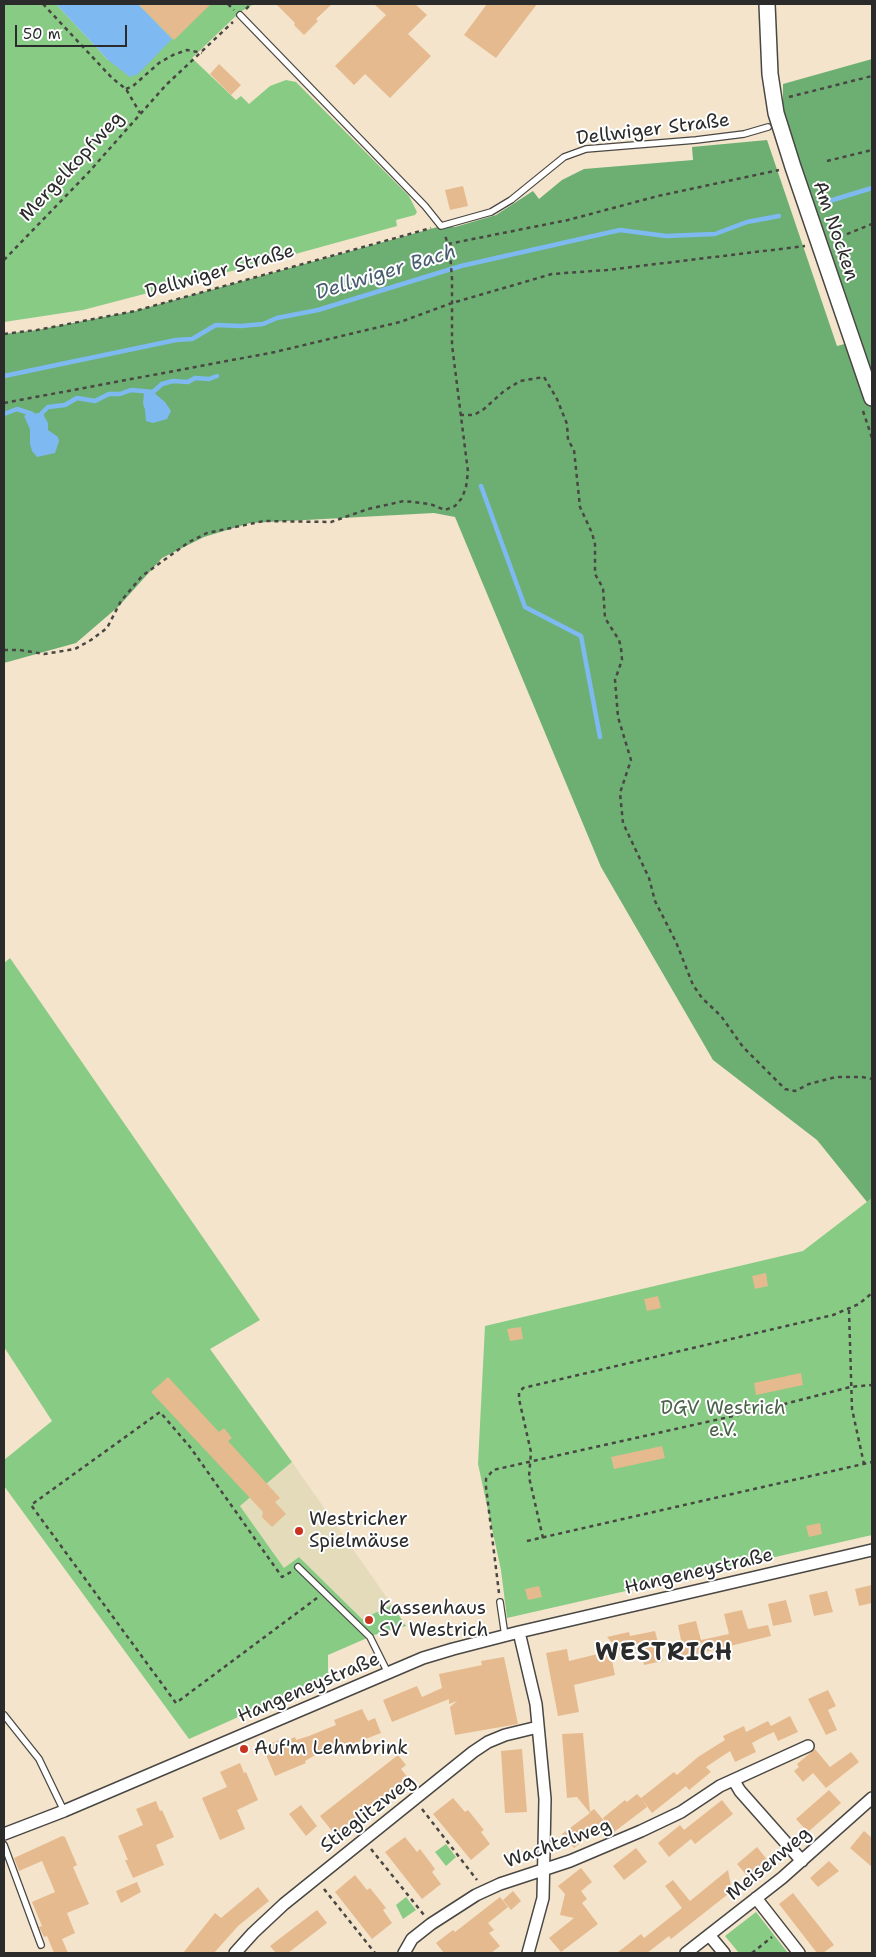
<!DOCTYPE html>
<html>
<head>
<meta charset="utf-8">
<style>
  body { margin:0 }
  #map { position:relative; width:876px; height:1957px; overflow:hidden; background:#f4e4cb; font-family:"Shantell Sans",sans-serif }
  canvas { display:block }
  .frame { position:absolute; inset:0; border:5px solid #2b2b2b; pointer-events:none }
  .scale { position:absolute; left:15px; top:25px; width:112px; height:22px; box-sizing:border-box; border:2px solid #2b2b2b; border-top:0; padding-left:6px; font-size:15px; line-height:18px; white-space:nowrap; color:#2b2b2b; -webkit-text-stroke:4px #fff; paint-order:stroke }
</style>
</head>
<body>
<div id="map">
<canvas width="876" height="1957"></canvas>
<div class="frame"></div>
<div class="scale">50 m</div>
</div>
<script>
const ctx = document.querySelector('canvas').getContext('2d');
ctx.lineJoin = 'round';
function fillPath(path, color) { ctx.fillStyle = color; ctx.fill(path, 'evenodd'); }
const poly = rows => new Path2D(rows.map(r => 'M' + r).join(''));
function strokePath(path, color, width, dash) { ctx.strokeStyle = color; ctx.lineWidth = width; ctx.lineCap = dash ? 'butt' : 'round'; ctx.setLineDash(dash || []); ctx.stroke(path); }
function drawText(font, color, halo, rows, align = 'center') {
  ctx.font = font + ' "Shantell Sans",sans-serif'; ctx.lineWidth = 4; ctx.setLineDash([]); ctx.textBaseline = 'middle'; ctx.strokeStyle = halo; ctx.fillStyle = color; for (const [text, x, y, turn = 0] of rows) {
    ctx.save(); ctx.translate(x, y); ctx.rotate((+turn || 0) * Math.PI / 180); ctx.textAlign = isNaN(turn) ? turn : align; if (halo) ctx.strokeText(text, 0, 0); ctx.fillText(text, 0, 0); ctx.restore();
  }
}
fillPath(poly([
  [292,1462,392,1605,362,1619,299,1557,284,1568,240,1506]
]), '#e4dbba');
fillPath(poly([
  [4,4,56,4,108,60,172,39,138,4,254,4,240,12,192,58,236,100,241,96,249,104,270,86,286,80,296,82,409,196,417,212,415,215,396,220,397,226,270,261,83,310,4,322],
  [10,958,260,1320,210,1349,292,1462,240,1506,284,1568,299,1557,362,1619,392,1605,406,1626,374,1635,328,1655,328,1677,189,1739,4,1486,4,1460,52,1421,4,1347,4,963],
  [872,1198,872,1535,507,1618,501,1570,478,1464,485,1326,803,1251],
  [446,1844,456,1857,446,1866,435,1852],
  [406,1897,416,1910,403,1919,396,1905],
  [756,1912,774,1935,788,1953,739,1953,725,1936]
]), '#87cb84');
fillPath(poly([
  [872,59,872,1198,867,1202,817,1140,713,1060,601,867,455,517,434,513,250,523,204,537,162,558,119,606,76,643,4,663,4,334,37,330,135,311,441,226,455,227,496,215,533,191,539,199,562,180,584,169,693,160,692,147,767,140,837,346,852,342,860,339,783,111,783,84]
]), '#6daf72');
fillPath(poly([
  [56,4,138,4,172,39,138,74,130,77,108,60],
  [140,389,153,392,165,402,171,411,167,419,153,423,146,421,145,410,143,403,144,394],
  [44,409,44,416,48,423,48,430,58,437,59,441,55,453,37,457,32,451,30,444,30,429,24,416,27,414,39,413]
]), '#7ebaf1');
strokePath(poly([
  [826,202,872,188],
  [4,376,176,340,192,339,216,325,241,326,263,324,277,318,318,310,461,266,620,230,666,236,715,234,747,222,779,216],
  [42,413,48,407,65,405,77,398,95,401,109,394,120,394,131,390,153,392,162,384,173,381,188,382,195,378,209,379,217,376],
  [4,414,17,409,32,414],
  [481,486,525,607,581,636,600,737]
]), '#7ebaf1', 4.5);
fillPath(poly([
  [138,4,211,4,174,40],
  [276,4,332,4,316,19,318,21,304,35,294,25,295,23],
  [374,4,415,4,427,15,408,34,431,56,390,98,365,74,354,85,335,66,386,15],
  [487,4,537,4,496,58,464,35],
  [219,64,241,85,231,95,210,74],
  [463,186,468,206,450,210,445,190],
  [766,1273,768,1286,755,1289,752,1276],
  [658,1296,661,1308,647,1311,644,1299],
  [521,1327,523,1339,510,1341,507,1329],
  [801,1373,803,1385,756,1395,754,1383],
  [168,1377,219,1432,224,1428,232,1438,228,1441,280,1498,275,1502,286,1514,272,1527,262,1517,263,1512,151,1392],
  [662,1446,665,1458,614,1469,611,1457],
  [820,1523,822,1534,809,1537,806,1526],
  [872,1585,872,1603,859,1606,855,1589],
  [539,1586,542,1597,528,1600,525,1589],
  [827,1591,833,1612,814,1616,809,1595],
  [786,1600,792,1622,773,1626,768,1604],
  [742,1610,748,1629,768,1625,771,1636,676,1659,673,1648,682,1645,678,1625,696,1621,701,1640,729,1634,724,1614],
  [655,1631,663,1661,644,1665,640,1648,621,1653,607,1637,629,1632,630,1636],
  [567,1649,569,1661,610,1651,615,1675,574,1685,579,1712,558,1716,546,1653],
  [504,1657,518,1724,455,1735,450,1707,457,1701,449,1704,449,1699,392,1722,383,1700,417,1686,422,1697,442,1688,439,1674,482,1665,481,1661],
  [828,1690,836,1706,828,1710,837,1730,826,1735,808,1699],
  [362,1709,368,1721,375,1718,381,1733,345,1747,344,1743,317,1754,305,1761,306,1763,275,1776,264,1750,273,1746,272,1743,285,1738,286,1741,295,1737,296,1740,309,1736,336,1725,334,1720],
  [790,1716,798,1732,778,1741,774,1732,763,1737,752,1743,756,1752,735,1762,730,1751,706,1767,711,1772,689,1790,686,1786,652,1813,641,1798,647,1807,614,1832,603,1818,625,1800,627,1802,637,1794,641,1798,674,1772,677,1775,698,1757,725,1740,723,1736,744,1726,746,1732,768,1721,771,1726],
  [583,1733,590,1812,594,1809,606,1823,574,1848,562,1834,590,1813,577,1797,567,1798,562,1734],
  [522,1749,527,1812,505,1813,501,1751],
  [815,1749,830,1767,851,1752,859,1762,826,1788,813,1773,803,1782,794,1771,799,1767,797,1764],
  [398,1755,406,1765,401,1769,409,1779,336,1836,320,1816],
  [240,1763,244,1773,246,1772,258,1800,237,1810,245,1829,220,1840,202,1798,227,1787,220,1772],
  [829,1790,841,1803,808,1832,796,1819],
  [453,1798,465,1812,468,1810,484,1830,481,1832,490,1844,471,1860,433,1814],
  [722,1800,733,1814,695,1844,691,1839,669,1857,658,1843,680,1825,684,1830],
  [156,1801,160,1811,162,1810,174,1837,156,1845,164,1865,133,1878,125,1860,128,1860,118,1836,143,1825,136,1809],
  [301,1805,317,1826,306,1836,289,1814],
  [864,1831,872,1838,872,1867,850,1848],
  [62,1836,65,1837,77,1865,73,1867,89,1904,67,1913,75,1933,62,1939,68,1953,54,1953,47,1936,44,1937,39,1927,42,1926,32,1902,55,1892,42,1861,19,1871,14,1858],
  [405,1837,417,1852,420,1849,435,1869,432,1872,441,1884,422,1899,385,1852],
  [757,1847,769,1862,749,1878,737,1864],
  [636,1848,647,1862,624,1880,613,1866],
  [829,1861,839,1871,818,1887,810,1878],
  [581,1868,592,1882,581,1891,587,1899,582,1903,598,1924,561,1952,549,1938,574,1918,560,1915,565,1894,558,1886],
  [728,1870,732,1891,671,1939,669,1936,647,1953,617,1953,641,1934,644,1938,682,1908,665,1886,673,1880,690,1901],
  [355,1875,367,1890,370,1888,386,1908,383,1910,392,1923,372,1939,335,1892],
  [137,1882,141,1892,121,1903,116,1891],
  [258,1887,269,1901,238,1926,214,1953,183,1953,215,1913,221,1918],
  [513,1891,521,1901,511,1910,503,1900],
  [793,1893,834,1945,823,1953,817,1953,779,1904],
  [500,1897,508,1907,488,1923,494,1930,489,1933,500,1946,491,1953,444,1953,436,1943,453,1930,455,1932],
  [317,1910,327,1923,288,1953,276,1953,270,1946]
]), '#e6ba8f');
const service = poly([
  [240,15,425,206,441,226,491,212,511,200,564,157,586,149,696,140,744,134,768,127],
  [298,1567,370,1637,388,1673],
  [500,1602,505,1636],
  [4,1715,39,1759,64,1811],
  [4,1845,41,1945]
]);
const minor = poly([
  [519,1632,536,1704,545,1799,543,1898,528,1953],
  [734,1781,740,1791,802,1861],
  [4,1834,64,1811,423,1658,453,1649,519,1632,872,1550],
  [756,1898,799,1953],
  [709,1935,724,1953],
  [235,1953,253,1933,284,1904,473,1752,488,1742,505,1735,538,1727],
  [404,1953,412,1939,431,1924,476,1895,500,1884,570,1861,641,1831,681,1812,720,1786,808,1746],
  [686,1953,782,1878,872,1798]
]);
const tertiary = poly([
  [767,4,770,74,776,113,793,167,872,398]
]);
strokePath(service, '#494743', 8);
strokePath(minor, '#494743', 14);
strokePath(tertiary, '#494743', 18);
strokePath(poly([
  [43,4,112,78,126,89,140,113],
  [228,4,234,10],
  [246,9,251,4],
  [126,89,133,86,159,63,173,55,187,50,202,53],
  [789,97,872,76],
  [827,161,872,150],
  [832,240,872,224],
  [448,244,568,220,658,196,779,170],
  [4,260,88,173,166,85,233,22],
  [4,334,37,330,135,311,431,228],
  [4,403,275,352,400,322,452,303,552,274,607,270,805,246],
  [863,411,872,438],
  [460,415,474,415,484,409,504,391,520,381,544,377,557,399,567,424,568,440,574,450,580,507,592,533,595,544,595,574,603,588,605,618,619,640,621,648,622,660,615,680,618,717,631,760,620,793,623,823,649,878,655,901,676,942,693,985,702,998,721,1016,743,1047,785,1089,795,1091,809,1084,836,1077,862,1077,872,1079],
  [4,650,20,650,44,654,75,649,91,640,107,628,121,601,142,576,189,542,207,533,264,521,331,522,368,509,404,501,430,504,445,510,455,506,462,498,466,487,468,472,452,345,452,279,450,252,445,235],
  [849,1310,852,1409,864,1464],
  [543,1538,529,1477,531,1452,519,1399,519,1393,523,1388,833,1315,859,1304,872,1293],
  [527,1541,872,1462],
  [291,1572,282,1577,190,1447,160,1412,31,1505,176,1703,317,1598],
  [499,1593,486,1487,486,1479,493,1470,769,1408,850,1387,872,1385],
  [422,1809,477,1880],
  [371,1849,424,1915],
  [324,1889,375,1953],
  [752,1953,772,1937]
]), '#494743', 2.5, [4, 4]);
strokePath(service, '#fff', 5.5);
strokePath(minor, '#fff', 11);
strokePath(tertiary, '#fff', 15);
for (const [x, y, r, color] of [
  [299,1531,5,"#c8321e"],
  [369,1620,5,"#c8321e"],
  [244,1749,5,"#c8321e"]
]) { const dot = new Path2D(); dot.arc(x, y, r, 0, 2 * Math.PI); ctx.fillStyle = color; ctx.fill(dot); strokePath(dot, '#fff', 2); }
drawText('19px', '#2b2b2b', '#fff', [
  ["Dellwiger Straße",653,130,-7],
  ["Mergelkopfweg",72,167,-47],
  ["Am Nocken",835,231,71],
  ["Dellwiger Straße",220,272,-16],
  ["Hangeneystraße",699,1572,-13],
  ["Hangeneystraße",309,1688,-23],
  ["Stieglitzweg",368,1814,-38],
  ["Wachtelweg",558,1844,-20],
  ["Meisenweg",769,1864,-40]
]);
drawText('19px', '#4b634a', '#fff', [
  ["DGV Westrich",723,1409],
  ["e.V.",723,1431]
]);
drawText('19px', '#2b2b2b', '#fff', [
  ["Westricher",309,1520],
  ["Spielmäuse",309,1542],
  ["Kassenhaus",379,1609],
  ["SV Westrich",379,1631],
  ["Auf'm Lehmbrink",254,1749]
], 'left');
drawText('italic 20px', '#485d70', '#fff', [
  ["Dellwiger Bach",386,273,-17]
]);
ctx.letterSpacing = '1px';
drawText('bold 24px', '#2b2b2b', '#fff', [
  ["WESTRICH",664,1654]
]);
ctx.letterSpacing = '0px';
</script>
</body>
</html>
